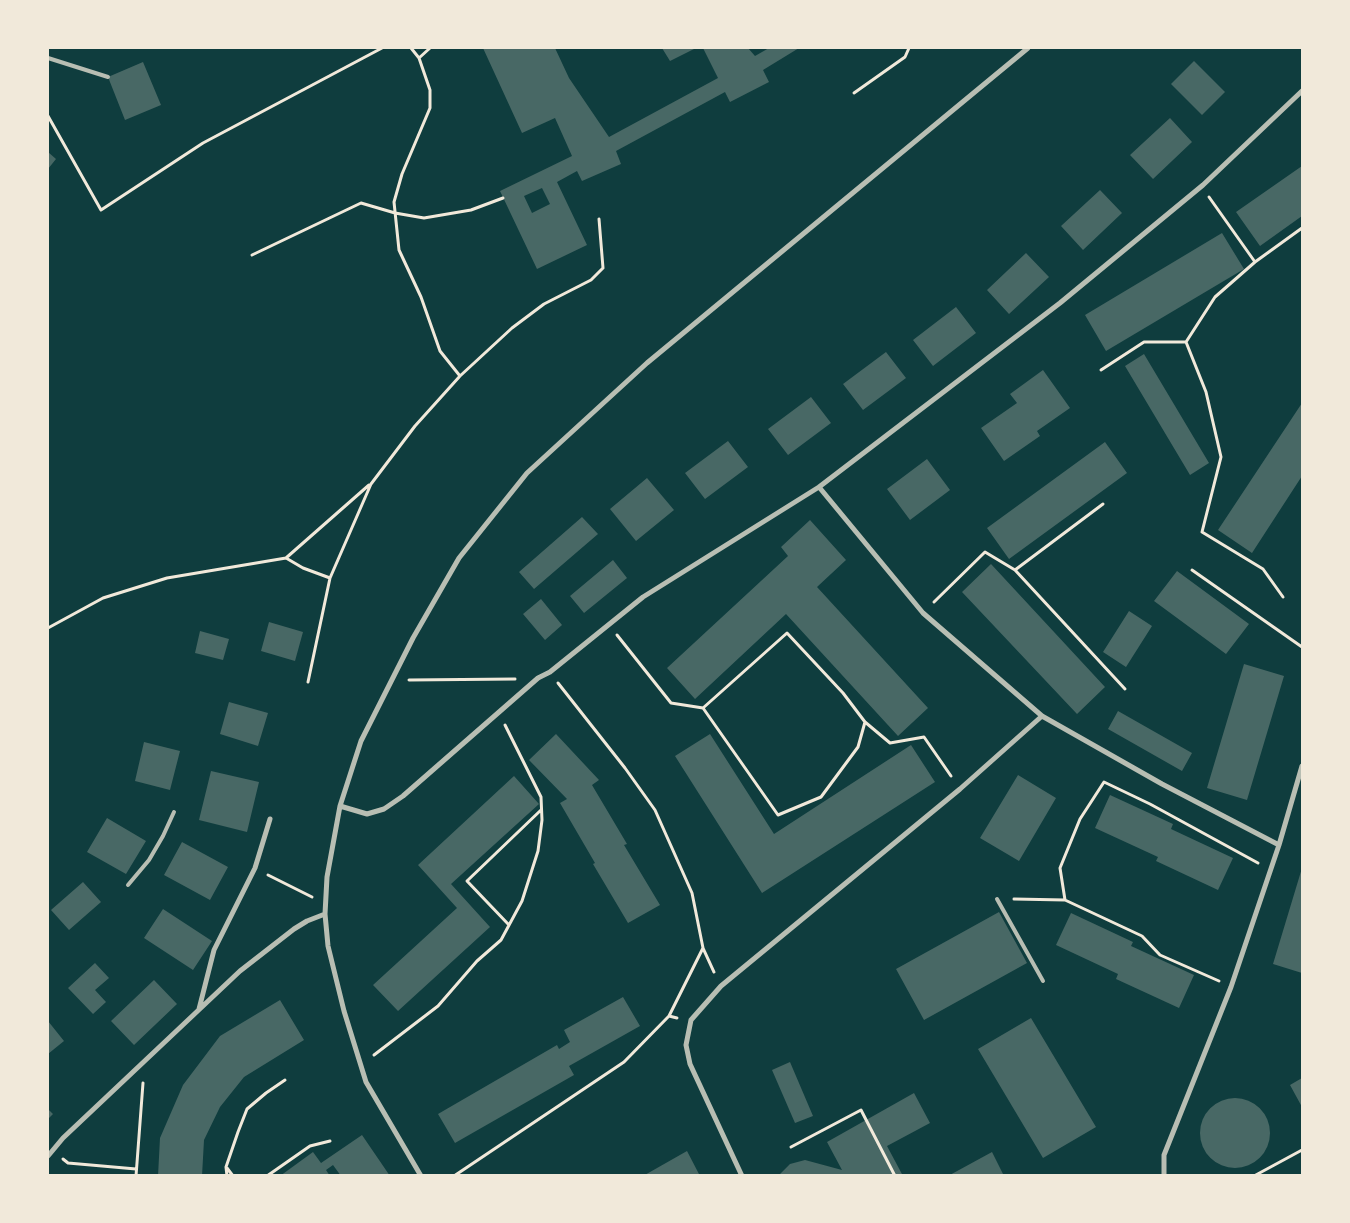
<!DOCTYPE html>
<html>
<head>
<meta charset="utf-8">
<style>
  body { margin:0 }
  #map { position:relative; width:1350px; height:1223px; overflow:hidden; background:#0f3d3e; font-family:"DM Sans",sans-serif }
  canvas { display:block }
  .frame { position:absolute; inset:0; border:49px solid #f1e9da; pointer-events:none }
</style>
</head>
<body>
<div id="map">
<canvas width="1350" height="1223"></canvas>
<div class="frame"></div>
</div>
<script>
const ctx = document.querySelector('canvas').getContext('2d');
ctx.lineJoin = 'round';
function fillPath(path, color) { ctx.fillStyle = color; ctx.fill(path, 'evenodd'); }
const poly = rows => new Path2D(rows.map(r => 'M' + r).join(''));
function strokePath(path, color, width, dash) { ctx.strokeStyle = color; ctx.lineWidth = width; ctx.lineCap = dash ? 'butt' : 'round'; ctx.setLineDash(dash || []); ctx.stroke(path); }
fillPath(poly([
  [483,48,555,48,569,78,609,137,718,78,703,48,748,48,755,56,769,48,799,48,763,70,769,82,730,102,725,92,616,151,621,164,582,181,577,171,557,182,587,245,537,269,500,191,572,156,555,118,522,133],
  [542,188,550,204,532,213,524,196],
  [662,48,696,48,670,61],
  [1194,61,1225,92,1202,115,1171,84],
  [143,62,161,105,125,120,108,77],
  [1170,118,1192,142,1153,179,1130,155],
  [48,152,56,159,48,169],
  [1302,166,1302,216,1260,246,1236,212],
  [1100,190,1122,213,1083,250,1061,226],
  [1222,233,1244,269,1106,351,1085,315],
  [1026,253,1049,277,1009,314,987,290],
  [956,307,976,333,933,366,913,340],
  [886,352,906,378,863,410,843,384],
  [1144,354,1209,463,1190,475,1125,366],
  [1043,370,1070,408,1037,431,1040,436,1004,461,981,428,1017,403,1010,394],
  [811,397,831,423,788,455,768,429],
  [1302,403,1302,476,1252,553,1218,530],
  [728,441,748,467,705,499,685,473],
  [1105,442,1127,473,1009,559,987,528],
  [927,459,950,490,910,520,887,489],
  [647,478,674,510,636,541,610,509],
  [582,517,598,534,534,589,519,572],
  [810,520,846,560,817,587,928,708,898,736,786,614,695,699,667,668,788,556,781,547],
  [613,560,627,578,584,613,570,596],
  [991,564,1105,687,1077,714,962,592],
  [1177,571,1249,624,1226,654,1154,601],
  [541,599,562,625,545,640,523,614],
  [1129,611,1152,626,1126,667,1103,652],
  [269,622,303,632,295,661,261,651],
  [200,631,229,639,223,660,195,653],
  [1244,664,1284,676,1247,800,1207,788],
  [229,702,268,713,258,746,220,734],
  [1118,711,1192,753,1182,771,1108,729],
  [556,734,599,780,592,785,627,844,624,845,660,905,628,923,593,864,595,863,560,803,567,799,529,760],
  [710,734,774,834,911,745,935,782,762,893,675,756],
  [144,742,180,751,170,790,135,781],
  [211,771,259,782,247,832,199,820],
  [1018,775,1056,798,1019,861,980,838],
  [514,776,539,804,451,884,490,927,398,1011,373,985,457,908,418,865],
  [1110,795,1173,824,1171,829,1233,858,1218,890,1156,861,1158,857,1095,828],
  [107,818,146,841,126,874,87,852],
  [182,842,228,867,210,900,164,875],
  [1302,868,1302,973,1273,964],
  [83,882,101,902,69,930,51,910],
  [163,909,212,941,193,970,144,938],
  [999,912,1027,963,924,1020,896,969],
  [1071,913,1133,942,1131,946,1194,975,1179,1008,1116,979,1118,974,1056,945],
  [95,963,109,978,95,990,106,1002,93,1014,68,988],
  [154,980,177,1004,134,1045,111,1021],
  [623,997,640,1026,569,1066,574,1075,455,1143,438,1114,557,1045,559,1049,570,1042,564,1030],
  [280,1000,304,1040,244,1077,220,1107,204,1140,202,1176,158,1176,160,1138,183,1085,220,1036],
  [1031,1018,1096,1127,1043,1158,978,1049],
  [48,1021,64,1041,48,1054],
  [790,1062,813,1116,795,1123,772,1070],
  [1302,1078,1302,1107,1290,1085],
  [914,1093,930,1123,887,1146,903,1176,778,1176,790,1164,805,1160,842,1170,827,1142],
  '1200 1133a35 35 0 1 1 70 0a35 35 0 1 1-70 0Z',
  [48,1109,53,1114,48,1119],
  [362,1135,390,1176,341,1176,333,1165,326,1170,330,1176,280,1176,313,1152,321,1163],
  [687,1151,700,1176,643,1176],
  [992,1152,1004,1176,948,1176]
]), '#486865');
strokePath(poly([
  [411,48,419,58,430,90,430,108,402,174,394,202,399,250,421,297,440,351,460,376],
  [419,58,430,48],
  [854,93,905,57,909,48],
  [48,116,101,210,203,143,382,48],
  [1209,197,1255,262],
  [252,255,361,203,395,213,424,218,471,210,503,198],
  [1101,370,1144,342,1186,342],
  [286,558,303,568,330,578],
  [1015,570,1103,504],
  [1192,570,1302,647],
  [1283,597,1263,569,1202,532,1221,457,1206,392,1186,342,1215,297,1255,262,1302,228],
  [934,602,985,552,1015,570,1125,689],
  [48,628,103,598,167,578,286,558,369,485],
  [617,635,671,703,703,708],
  [409,680,515,679],
  [308,682,330,578,371,484,415,426,460,376,512,328,544,304,591,280,603,268,599,219],
  [558,683,625,768,655,810,692,893,703,948,714,972],
  [865,722,858,747,821,797,778,815,703,708,787,633,843,693,865,722,890,743,924,737,951,776],
  [268,875,312,897],
  [1014,899,1065,900],
  [509,925,467,881,541,810],
  [1219,981,1160,955,1142,936,1065,900,1060,868,1080,819,1104,782,1150,804,1258,863],
  [669,1016,703,948],
  [374,1055,438,1006,477,961,501,940,522,901,538,851,542,820,541,797,505,725],
  [791,1147,861,1110,895,1176],
  [63,1159,68,1163,136,1169],
  [227,1168,233,1176],
  [136,1176,143,1083],
  [227,1176,226,1167,238,1132,247,1109,266,1093,285,1080],
  [267,1176,310,1146,330,1141],
  [454,1176,624,1062,669,1016,677,1018],
  [1254,1176,1302,1150]
]), '#f1e9da', 3);
strokePath(poly([
  [48,58,108,77],
  [128,885,149,860,163,836,174,812],
  [997,899,1043,981]
]), '#b8beb3', 4);
strokePath(poly([
  [819,487,923,613,1042,716,1162,784,1279,845],
  [340,806,367,814,384,809,403,796,538,678,550,672,643,597,819,487,1060,303,1203,185,1302,91],
  [199,1009,214,950,255,868,270,819],
  [48,1156,63,1138,240,971,294,929,307,921,325,914],
  [421,1176,366,1082,344,1011,328,946,325,914,327,877,340,806,361,741,413,638,459,558,527,473,647,363,1028,48],
  [742,1176,690,1064,686,1045,691,1020,721,986,960,789,1042,716],
  [1164,1176,1164,1155,1231,987,1279,845,1302,766]
]), '#b8beb3', 5);
</script>
</body>
</html>
